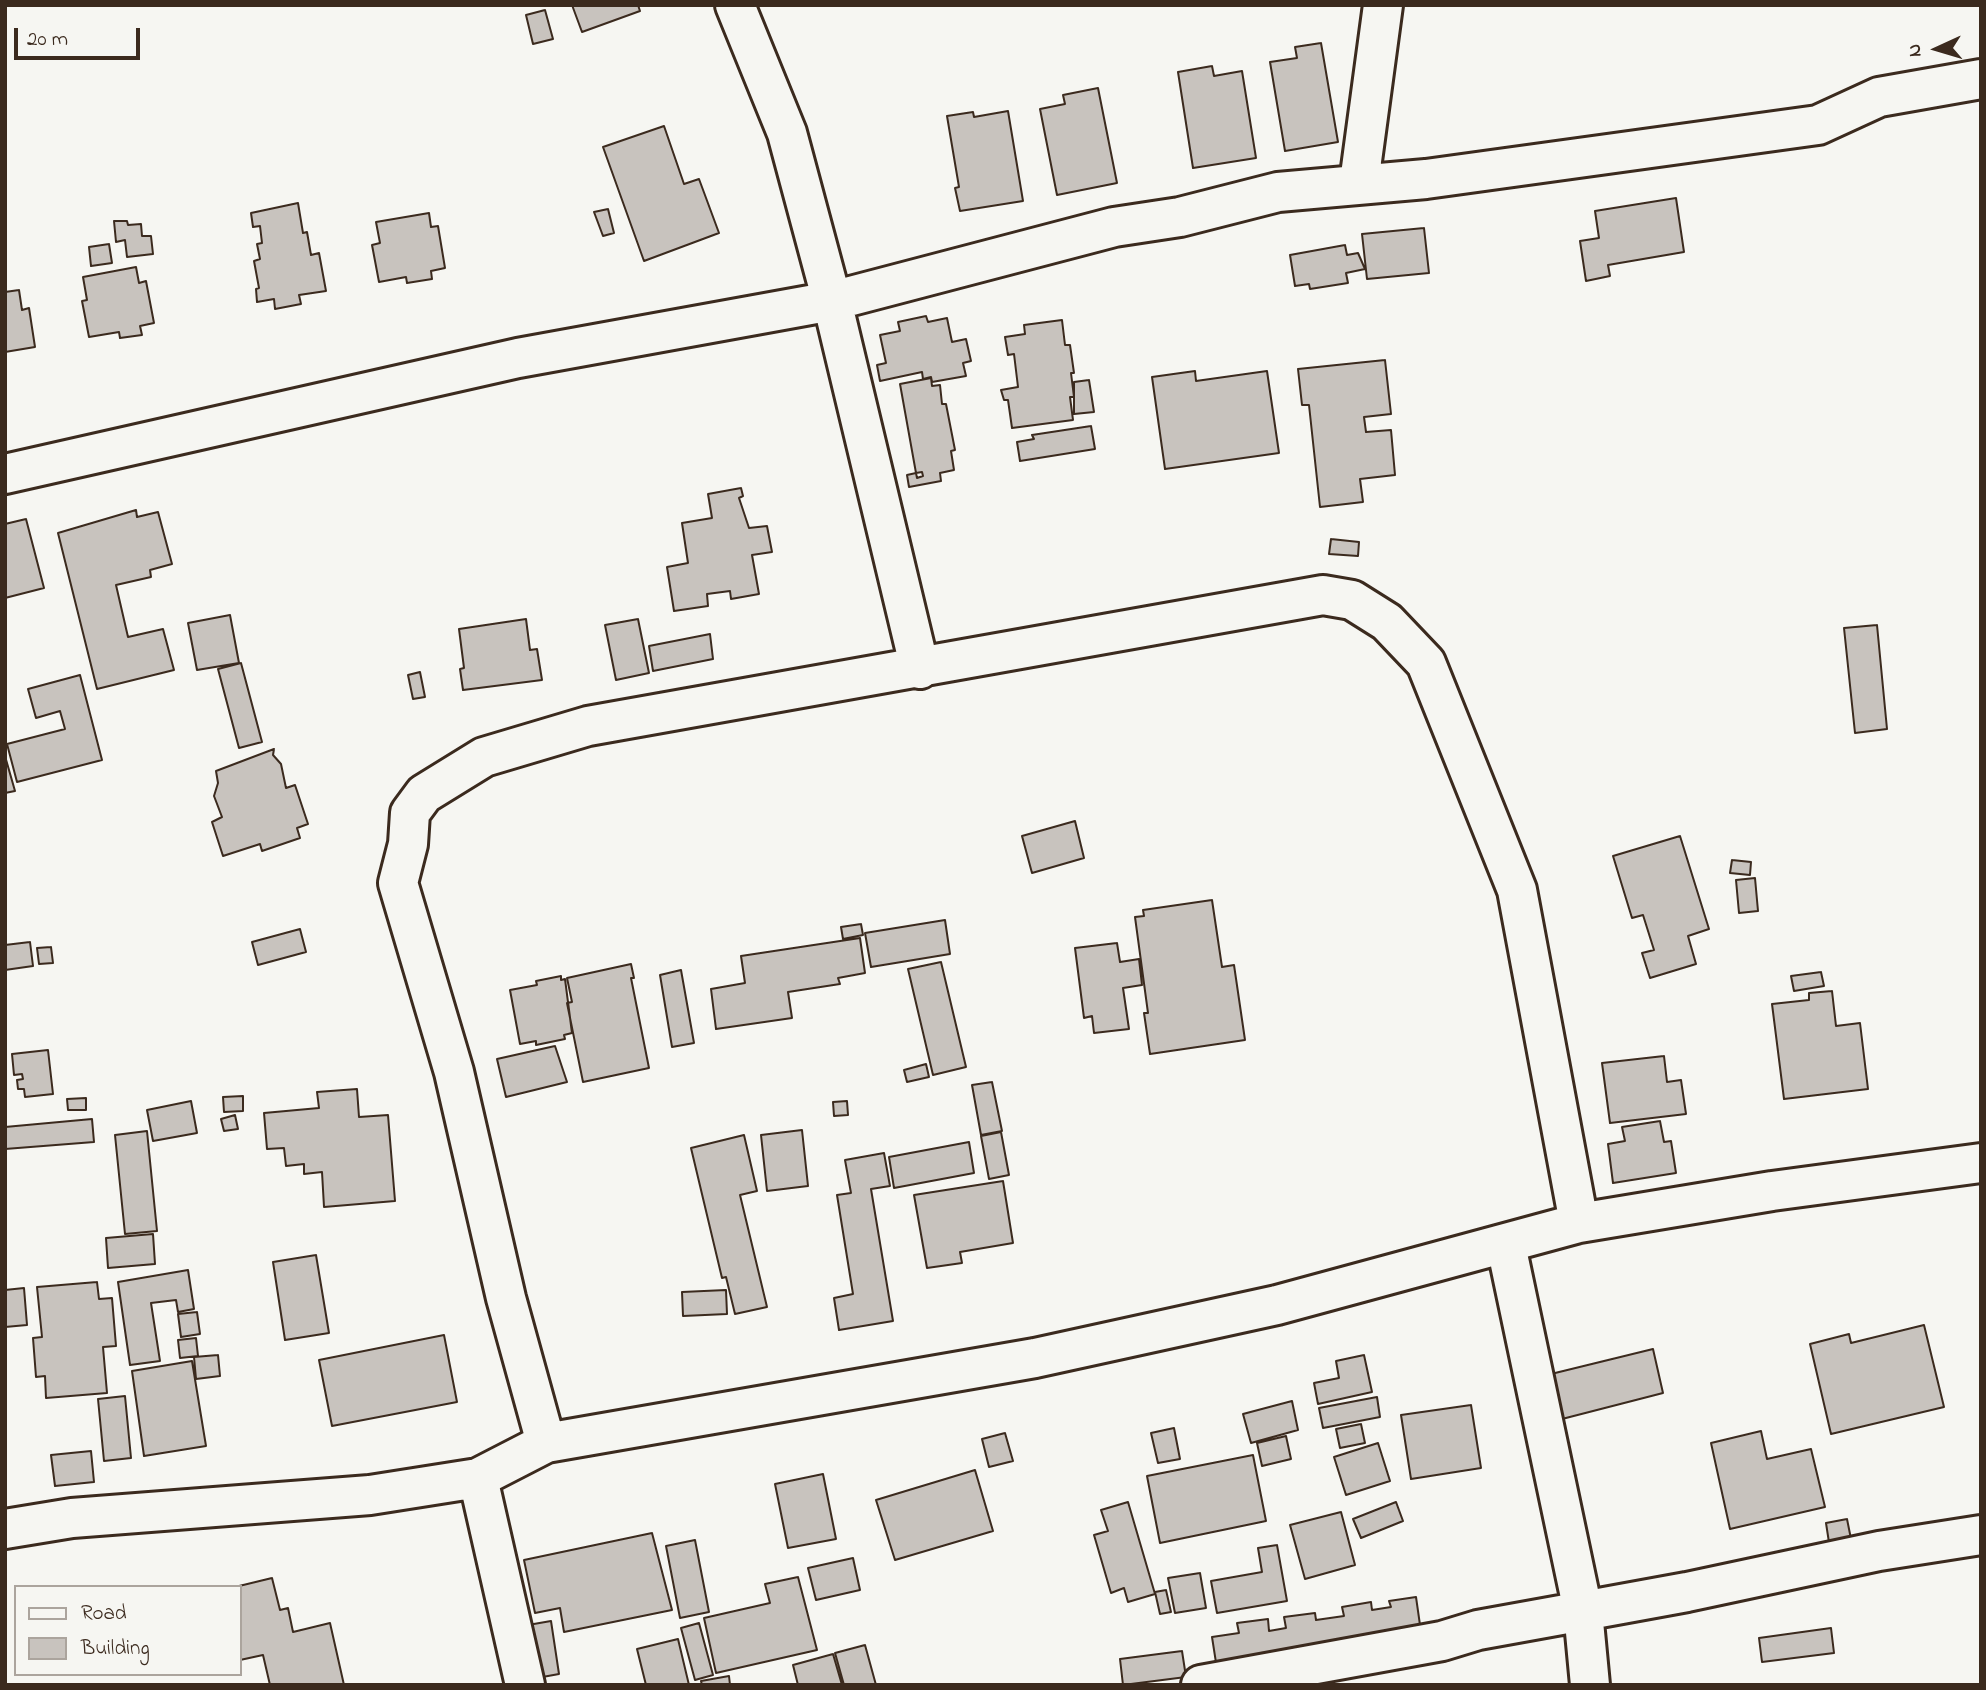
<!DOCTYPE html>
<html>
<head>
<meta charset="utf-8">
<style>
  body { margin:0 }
  #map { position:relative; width:1986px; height:1690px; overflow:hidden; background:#f6f6f2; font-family:"Indie Flower",sans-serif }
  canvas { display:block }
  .frame { position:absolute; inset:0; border:7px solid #3b2a1e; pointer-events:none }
  .legend { position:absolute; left:14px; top:1585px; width:228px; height:91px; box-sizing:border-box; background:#f6f6f2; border:2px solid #aba49d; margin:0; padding:9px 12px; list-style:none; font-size:21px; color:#3b2a1e }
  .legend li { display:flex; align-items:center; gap:14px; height:35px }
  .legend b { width:35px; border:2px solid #aba49d }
  .north { position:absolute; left:1902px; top:14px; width:70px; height:70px; -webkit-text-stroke:5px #f6f6f2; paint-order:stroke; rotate:266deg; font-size:19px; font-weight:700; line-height:28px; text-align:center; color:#3b2a1e }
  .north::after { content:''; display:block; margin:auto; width:24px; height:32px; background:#3b2a1e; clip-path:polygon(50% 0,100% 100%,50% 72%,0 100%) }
  .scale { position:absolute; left:14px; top:28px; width:126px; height:32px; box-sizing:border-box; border:4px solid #3b2a1e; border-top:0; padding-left:9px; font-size:21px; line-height:24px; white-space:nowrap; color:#3b2a1e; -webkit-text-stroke:5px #f6f6f2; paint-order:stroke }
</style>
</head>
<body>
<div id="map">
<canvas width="1986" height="1690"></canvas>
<div class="frame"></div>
<ul class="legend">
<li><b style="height:9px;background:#f6f6f2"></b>Road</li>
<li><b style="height:19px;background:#c8c3be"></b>Building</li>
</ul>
<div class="north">N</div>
<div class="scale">20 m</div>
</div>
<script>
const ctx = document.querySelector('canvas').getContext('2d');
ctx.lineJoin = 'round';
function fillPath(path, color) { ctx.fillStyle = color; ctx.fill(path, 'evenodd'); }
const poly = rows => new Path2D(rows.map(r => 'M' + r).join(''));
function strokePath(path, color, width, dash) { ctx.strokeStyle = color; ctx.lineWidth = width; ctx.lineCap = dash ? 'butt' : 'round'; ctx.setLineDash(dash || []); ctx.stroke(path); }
const building = poly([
  [572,5,638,5,640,11,582,32,572,5],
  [545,10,553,39,533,44,526,15,545,10],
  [1321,43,1338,142,1285,151,1270,62,1297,58,1295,47,1321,43],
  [1212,66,1214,76,1242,71,1256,158,1193,168,1178,72,1212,66],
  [1098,88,1117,183,1057,195,1040,109,1065,104,1063,95,1098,88],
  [1008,111,1023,201,960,211,955,188,959,187,947,116,973,112,974,117,1008,111],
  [664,126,684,184,699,179,719,233,644,261,603,147,664,126],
  [1676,198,1684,252,1608,265,1610,276,1586,281,1580,241,1599,238,1595,211,1676,198],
  [298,203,303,233,307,232,311,255,319,253,326,291,299,295,301,304,275,309,274,299,257,302,256,289,259,288,254,261,260,259,257,244,262,243,260,226,253,227,251,213,298,203],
  [608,209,614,233,603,236,594,212,608,209],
  [429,213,431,227,438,226,445,268,431,271,432,279,407,283,406,277,379,282,372,245,380,243,376,222,429,213],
  [114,221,127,221,128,225,141,224,142,236,151,236,153,254,127,257,125,240,116,242,114,221],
  [1424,228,1429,273,1367,279,1362,234,1424,228],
  [109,244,112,263,91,266,89,247,109,244],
  [1345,245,1347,255,1358,253,1365,269,1346,273,1348,283,1310,289,1309,284,1295,286,1290,255,1345,245],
  [136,267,139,283,146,281,154,323,140,326,142,335,120,338,119,332,89,337,82,301,87,300,83,277,136,267],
  [19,290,22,310,29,308,35,347,5,352,5,292,19,290],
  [926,316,928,322,947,318,952,342,966,339,971,361,963,363,966,376,932,382,931,377,923,379,922,372,880,381,877,365,886,363,880,335,900,331,898,322,926,316],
  [1062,320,1065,345,1070,345,1074,373,1071,373,1074,397,1070,397,1073,420,1012,428,1008,400,1004,400,1001,390,1018,387,1014,354,1008,355,1005,337,1025,334,1024,325,1062,320],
  [1385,360,1391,414,1364,417,1366,432,1391,430,1395,475,1360,479,1363,502,1320,507,1309,405,1302,405,1298,369,1385,360],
  [1195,371,1196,381,1267,371,1279,453,1165,469,1152,377,1195,371],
  [931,378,932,386,940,385,942,404,946,404,955,450,951,451,954,470,940,473,941,481,909,487,907,475,916,473,917,478,923,476,922,472,916,473,900,384,931,378],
  [1089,380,1094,412,1074,414,1074,382,1089,380],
  [1091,426,1095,449,1020,461,1017,442,1034,439,1032,435,1091,426],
  [741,488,743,496,739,498,749,528,767,526,772,552,752,555,759,594,731,599,730,591,707,594,708,606,674,611,667,567,688,563,682,523,712,518,708,494,741,488],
  [136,510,137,517,158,512,172,564,150,570,151,577,116,585,128,637,163,629,174,670,97,689,58,533,136,510],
  [26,519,44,588,5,598,5,524,26,519],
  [1331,539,1359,542,1358,556,1329,554,1331,539],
  [230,615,239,663,197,670,188,623,230,615],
  [526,619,530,650,537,649,542,680,463,690,460,669,464,668,459,629,526,619],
  [638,619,649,673,616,680,605,625,638,619],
  [1877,625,1887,729,1855,733,1844,628,1877,625],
  [710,634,713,659,653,671,649,646,710,634],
  [241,663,262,742,239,748,218,669,241,663],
  [420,672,425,697,413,699,408,675,420,672],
  [80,675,102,760,17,782,7,744,65,729,60,711,36,718,28,689,80,675],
  [274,749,273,755,281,764,286,788,295,785,308,824,297,828,300,838,262,851,260,844,223,856,212,822,222,817,214,796,218,783,216,771,274,749],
  [5,756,15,791,5,793,5,756],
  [1075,821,1084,858,1032,873,1022,836,1075,821],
  [1680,836,1709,929,1688,936,1696,964,1650,978,1642,953,1654,950,1643,915,1632,918,1613,856,1680,836],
  [1732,860,1751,862,1750,875,1730,873,1732,860],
  [1755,878,1758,911,1739,913,1736,880,1755,878],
  [1212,900,1222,967,1234,965,1245,1040,1150,1054,1144,1013,1148,1013,1135,917,1144,916,1143,910,1212,900],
  [945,920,950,954,871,967,865,933,945,920],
  [861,924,863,935,843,939,841,927,861,924],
  [300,929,306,952,258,965,252,942,300,929],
  [860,938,865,973,838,978,840,984,788,992,792,1018,716,1029,711,989,745,983,741,956,860,938],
  [30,942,33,966,5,970,5,945,30,942],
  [1117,943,1120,962,1139,959,1142,985,1123,988,1129,1029,1094,1033,1092,1016,1084,1018,1075,948,1117,943],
  [51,947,53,963,39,964,37,948,51,947],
  [941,962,966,1067,933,1075,908,969,941,962],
  [631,964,634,978,631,978,649,1068,583,1082,567,1003,572,1002,567,978,631,964],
  [681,970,694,1043,672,1047,660,975,681,970],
  [1821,972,1824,986,1794,991,1791,976,1821,972],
  [561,976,561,980,565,979,572,1033,564,1035,565,1039,536,1045,536,1041,520,1044,510,990,537,985,536,981,561,976],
  [1832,991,1836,1026,1860,1023,1868,1089,1784,1099,1772,1004,1809,1000,1809,993,1832,991],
  [555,1046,567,1082,506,1097,497,1059,555,1046],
  [48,1050,53,1094,25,1097,24,1089,18,1089,17,1080,23,1079,22,1074,14,1075,12,1054,48,1050],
  [1664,1056,1667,1082,1681,1080,1686,1114,1610,1123,1602,1063,1664,1056],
  [926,1064,929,1077,907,1082,904,1070,926,1064],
  [992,1082,1002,1131,981,1135,972,1085,992,1082],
  [357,1089,359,1117,388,1115,395,1201,324,1207,322,1172,304,1174,304,1164,286,1166,284,1148,267,1149,264,1113,319,1108,317,1092,357,1089],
  [243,1096,243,1111,224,1112,223,1097,243,1096],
  [86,1098,86,1110,68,1110,67,1099,86,1098],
  [191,1101,197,1133,153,1141,147,1110,191,1101],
  [847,1101,848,1115,834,1116,833,1102,847,1101],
  [235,1115,238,1129,224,1131,221,1119,235,1115],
  [92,1119,94,1142,5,1149,5,1127,92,1119],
  [1660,1121,1664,1142,1671,1141,1676,1173,1613,1183,1608,1144,1625,1141,1622,1127,1660,1121],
  [802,1130,808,1186,767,1191,761,1135,802,1130],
  [147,1131,157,1231,125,1234,115,1135,147,1131],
  [1001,1132,1009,1175,989,1179,981,1136,1001,1132],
  [744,1135,757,1191,740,1195,767,1307,735,1314,726,1277,722,1278,691,1148,744,1135],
  [969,1142,974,1173,894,1188,889,1157,969,1142],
  [884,1153,890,1186,871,1189,893,1321,839,1330,834,1298,853,1294,837,1195,851,1193,845,1160,884,1153],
  [1003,1181,1013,1243,960,1252,962,1263,927,1268,914,1195,1003,1181],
  [153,1234,155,1264,108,1268,106,1238,153,1234],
  [316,1255,329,1333,285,1340,273,1262,316,1255],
  [188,1270,194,1309,178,1312,176,1300,151,1303,160,1361,130,1365,118,1282,188,1270],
  [97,1282,99,1299,112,1298,116,1346,103,1347,107,1393,46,1398,45,1376,36,1377,33,1338,42,1337,37,1287,97,1282],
  [24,1288,27,1325,5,1327,5,1290,24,1288],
  [726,1290,727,1314,683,1316,682,1292,726,1290],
  [197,1312,200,1334,181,1337,178,1314,197,1312],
  [1924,1325,1944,1407,1831,1434,1810,1344,1849,1334,1851,1343,1924,1325],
  [444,1335,457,1402,332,1426,319,1360,444,1335],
  [196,1338,198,1356,180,1358,178,1340,196,1338],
  [1653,1349,1663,1393,1562,1419,1551,1374,1653,1349],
  [218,1355,220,1376,196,1379,194,1357,218,1355],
  [1364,1355,1372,1392,1318,1404,1314,1383,1339,1378,1336,1361,1364,1355],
  [192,1361,206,1446,144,1456,132,1371,192,1361],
  [125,1396,131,1458,104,1461,98,1399,125,1396],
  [1377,1397,1380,1417,1323,1428,1319,1408,1377,1397],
  [1292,1401,1298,1430,1251,1443,1243,1414,1292,1401],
  [1471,1405,1481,1468,1411,1479,1401,1415,1471,1405],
  [1361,1424,1365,1443,1340,1448,1336,1429,1361,1424],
  [1174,1428,1180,1459,1158,1463,1151,1433,1174,1428],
  [1761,1431,1767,1459,1811,1449,1825,1507,1730,1529,1711,1443,1761,1431],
  [1005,1433,1013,1461,989,1467,982,1439,1005,1433],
  [1286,1436,1291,1459,1262,1466,1257,1443,1286,1436],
  [1378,1443,1390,1481,1346,1495,1334,1457,1378,1443],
  [91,1451,94,1482,55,1486,51,1455,91,1451],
  [1253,1455,1266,1521,1160,1543,1147,1476,1253,1455],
  [975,1470,993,1531,895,1560,876,1500,975,1470],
  [823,1474,836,1539,788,1548,775,1484,823,1474],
  [1128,1502,1155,1594,1128,1602,1124,1588,1111,1593,1094,1535,1108,1531,1101,1510,1128,1502],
  [1396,1502,1403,1521,1361,1538,1353,1519,1396,1502],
  [1341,1512,1355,1565,1305,1579,1290,1525,1341,1512],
  [1847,1519,1852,1544,1830,1549,1826,1523,1847,1519],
  [652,1533,672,1610,564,1632,560,1608,535,1613,524,1560,652,1533],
  [695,1540,709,1612,680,1618,666,1546,695,1540],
  [1277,1545,1287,1601,1217,1613,1211,1581,1262,1572,1258,1548,1277,1545],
  [853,1558,860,1590,816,1600,808,1568,853,1558],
  [1200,1573,1206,1608,1175,1613,1168,1578,1200,1573],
  [798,1577,817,1650,716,1673,704,1618,770,1603,765,1584,798,1577],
  [272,1578,280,1610,288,1608,293,1632,330,1623,344,1685,270,1685,263,1655,240,1660,240,1587,235,1587,272,1578],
  [1166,1590,1171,1612,1160,1614,1155,1592,1166,1590],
  [1416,1597,1422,1639,1217,1669,1212,1637,1239,1633,1237,1623,1268,1619,1269,1631,1286,1628,1284,1617,1315,1613,1316,1620,1344,1616,1342,1607,1371,1602,1372,1610,1391,1607,1389,1601,1416,1597],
  [551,1621,559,1674,537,1678,528,1625,551,1621],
  [699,1623,713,1675,695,1680,681,1628,699,1623],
  [1831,1628,1834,1653,1762,1662,1759,1638,1831,1628],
  [678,1639,689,1685,646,1685,637,1649,678,1639],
  [865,1645,876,1685,844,1685,835,1653,865,1645],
  [1182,1651,1186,1677,1123,1685,1120,1659,1182,1651],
  [833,1654,842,1685,798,1685,793,1665,833,1654],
  [729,1676,730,1685,702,1685,701,1681,729,1676]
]);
fillPath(building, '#c8c3be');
strokePath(building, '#3b2a1e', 2);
const street = poly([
  [735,5,787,133,832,301,920,669],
  [1359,183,1383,5],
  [5,474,518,358,832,301,1114,227,1180,217,1278,192,1426,179,1818,125,1879,97,1981,79],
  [1506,1245,1583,1611,1687,1592,1879,1551,1981,1535],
  [546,1443,506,1298,454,1072,398,883,408,844,410,813,424,794,484,757,588,726,1323,595,1352,600,1387,622,1426,663,1517,890,1579,1223],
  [478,1478,525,1685],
  [5,1529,72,1518,370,1495,478,1478,546,1443,1035,1358,1277,1305,1579,1223,1772,1191,1981,1163],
  [1201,1685,1442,1641,1478,1630,1583,1611,1590,1685]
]);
strokePath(street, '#3b2a1e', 44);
strokePath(street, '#f6f6f2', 38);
</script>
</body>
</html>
